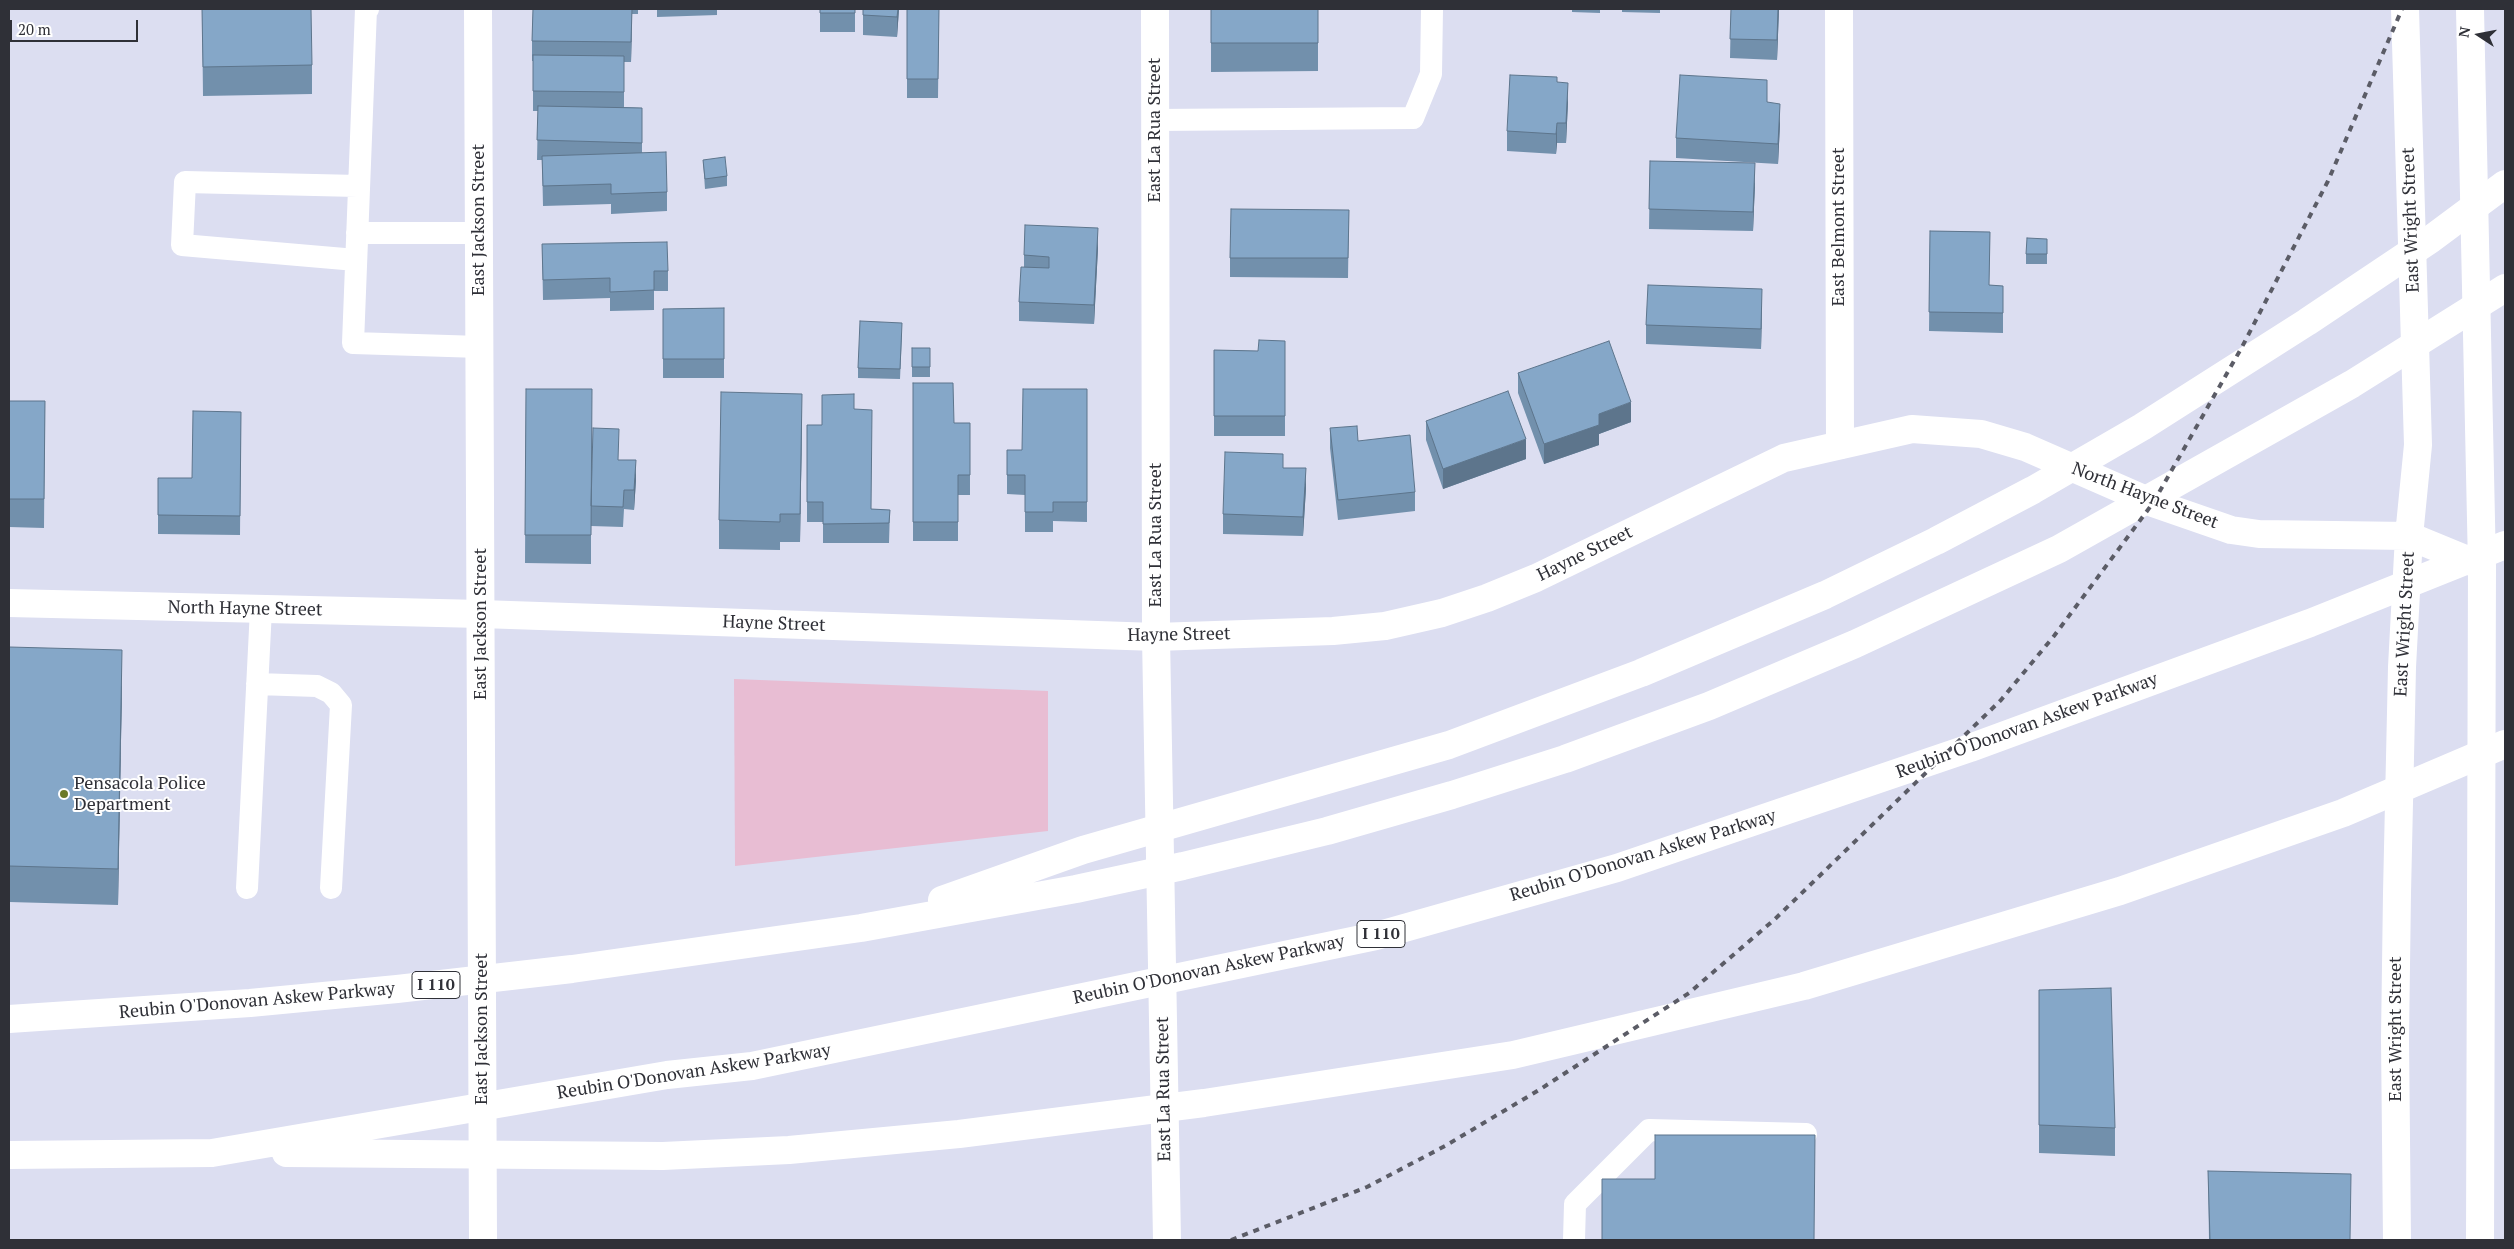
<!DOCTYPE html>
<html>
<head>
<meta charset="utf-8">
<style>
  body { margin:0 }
  #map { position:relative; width:2514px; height:1249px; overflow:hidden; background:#dcdef1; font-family:"PT Serif",serif }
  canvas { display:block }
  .frame { position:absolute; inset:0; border:10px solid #2f3037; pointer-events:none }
  .north { position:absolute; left:2454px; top:10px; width:50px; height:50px; -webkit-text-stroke:4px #fff; paint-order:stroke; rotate:281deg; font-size:14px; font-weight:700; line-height:20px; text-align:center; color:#2f3037 }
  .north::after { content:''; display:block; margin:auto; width:18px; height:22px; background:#2f3037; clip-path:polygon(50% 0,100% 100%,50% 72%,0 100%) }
  .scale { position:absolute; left:10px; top:20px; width:128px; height:22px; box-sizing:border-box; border:2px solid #2f3037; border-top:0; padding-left:6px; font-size:15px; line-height:18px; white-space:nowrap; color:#2f3037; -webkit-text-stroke:4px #fff; paint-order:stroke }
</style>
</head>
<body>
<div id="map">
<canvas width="2514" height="1249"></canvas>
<div class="frame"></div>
<div class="north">N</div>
<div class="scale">20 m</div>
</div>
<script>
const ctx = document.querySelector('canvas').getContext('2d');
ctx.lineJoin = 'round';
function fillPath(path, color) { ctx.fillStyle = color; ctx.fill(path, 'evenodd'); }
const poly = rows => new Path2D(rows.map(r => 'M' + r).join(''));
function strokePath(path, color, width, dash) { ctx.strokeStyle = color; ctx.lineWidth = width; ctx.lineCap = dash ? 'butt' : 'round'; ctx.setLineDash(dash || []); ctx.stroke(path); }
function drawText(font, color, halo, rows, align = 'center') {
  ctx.font = font + ' "PT Serif",serif'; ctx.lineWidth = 4; ctx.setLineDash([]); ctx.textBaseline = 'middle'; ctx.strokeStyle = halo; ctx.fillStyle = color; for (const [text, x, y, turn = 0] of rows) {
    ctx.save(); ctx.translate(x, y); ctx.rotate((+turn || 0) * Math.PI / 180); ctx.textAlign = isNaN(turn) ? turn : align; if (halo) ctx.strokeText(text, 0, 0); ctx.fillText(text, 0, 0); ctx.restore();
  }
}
fillPath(poly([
  [734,679,1048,691,1048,831,735,866]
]), '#e8bdd3');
strokePath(poly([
  [368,9,366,9,353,343,480,347],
  [1155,120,1413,118,1431,74,1432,9],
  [357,233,479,233],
  [356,260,182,245,185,182,358,186],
  [257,684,317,686,331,693,341,705,331,888],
  [247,888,261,609],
  [1574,1240,1575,1204,1649,1130,1806,1134]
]), '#fff', 22);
strokePath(poly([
  [478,9,483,1240],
  [1155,9,1156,637,1167,1240],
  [1839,9,1840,445]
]), '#fff', 28);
strokePath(poly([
  [2470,9,2482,566,2480,1240],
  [9,603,481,614,1156,637,1333,631,1385,626,1442,613,1487,598,1536,578,1784,458,1912,429,1981,434,2025,447,2153,503,2231,530,2259,534,2409,536,2482,566],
  [2397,1240,2395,1038,2397,893,2402,667,2409,536,2418,445,2405,9]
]), '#fff', 28);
strokePath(poly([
  [942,900,1083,850,1449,745,1641,673,1825,595,1936,541,2033,490,2142,427,2307,322,2431,239,2505,184],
  [9,1019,250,1003,397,989,572,969,861,928,1076,889,1183,866,1327,831,1452,795,1565,759,1709,706,1855,644,2059,549,2352,384,2505,288],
  [286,1153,663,1156,789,1150,959,1134,1204,1103,1513,1055,1804,986,2120,891,2343,813,2505,744],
  [9,1155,212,1153,667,1075,752,1066,1376,936,1617,868,1970,748,2310,623,2505,545]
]), '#fff', 28);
strokePath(poly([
  [1231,1240,1367,1187,1445,1146,1539,1090,1689,993,1775,919,2001,700,2054,636,2153,503,2242,347,2328,181,2402,9]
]), '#5b5c66', 4, [6, 6]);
fillPath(poly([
  [202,9,312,65,312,94,203,96],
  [533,9,638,9,638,14,632,14,631,62,624,62,624,107,642,108,642,152,667,192,667,211,611,214,611,204,543,206,542,160,537,160,538,111,533,111,533,61,532,61,532,41],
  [657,9,717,9,717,15,657,17],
  [820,9,855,9,855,32,820,32],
  [863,9,899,9,897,37,863,35],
  [907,9,939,9,938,98,907,98],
  [1211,9,1318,9,1318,71,1211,72],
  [1572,9,1600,9,1600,13,1572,12],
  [1622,9,1660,9,1660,13,1622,12],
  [1731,9,1779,9,1777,60,1730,58],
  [1557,82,1568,102,1566,143,1557,143,1556,154,1507,151,1507,131],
  [1767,102,1780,124,1778,164,1676,158,1676,138],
  [703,160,727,176,727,186,705,189],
  [1650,161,1755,183,1753,231,1649,229],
  [1349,210,1348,278,1230,277,1230,258],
  [1930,231,1990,232,1989,285,2003,286,2003,333,1929,331],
  [542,244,668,271,668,291,654,291,654,310,610,311,610,298,543,300],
  [1098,248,1094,324,1019,321,1019,302,1024,267,1024,255],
  [2047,249,2047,264,2026,264,2026,254],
  [724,308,724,378,663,378,663,309],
  [1762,309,1761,349,1646,344,1646,325],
  [902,333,900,379,858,378,858,368],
  [1285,341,1285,436,1214,436,1214,350,1258,351],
  [912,348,930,348,930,377,912,377],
  [1518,373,1631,422,1599,434,1599,445,1544,464,1518,393],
  [913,383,954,423,970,423,970,495,958,495,958,541,913,541],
  [526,389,591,494,618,460,636,480,634,510,624,509,623,527,591,526,591,564,525,563],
  [1087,389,1087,522,1053,521,1053,532,1025,532,1025,495,1007,494,1007,450,1022,450],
  [9,401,45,401,44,528,9,527],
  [241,412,240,535,158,534,158,478,192,478],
  [1426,421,1526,459,1443,489,1426,440],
  [802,422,800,542,780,542,780,550,719,549,719,520],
  [807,425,822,425,871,509,890,510,889,543,823,543,823,522,807,522],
  [1330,428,1358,441,1415,492,1415,511,1338,520,1330,448],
  [1283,468,1306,488,1303,536,1223,534,1223,514],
  [9,647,122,686,118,905,9,902],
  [2039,990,2115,1128,2115,1156,2039,1153],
  [2208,1171,2350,1240,2209,1240]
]), '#7290ac');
fillPath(poly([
  [632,9,632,27,631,62,631,42],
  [898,9,899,9,897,37,897,17],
  [1778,9,1779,9,1777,60,1777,40],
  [1568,83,1568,102,1566,143,1566,123],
  [1780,104,1780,124,1778,164,1778,144],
  [1557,123,1557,143,1556,154,1556,134],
  [1755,163,1755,183,1753,231,1753,212],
  [1098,228,1098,248,1094,324,1094,305],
  [1762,289,1762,309,1761,349,1761,329],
  [802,394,802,422,800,542,800,514],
  [1631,402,1631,422,1599,434,1599,414],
  [1599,425,1599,445,1544,464,1544,444],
  [1526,439,1526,459,1443,489,1443,469],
  [636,460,636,480,634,510,634,490],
  [1306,468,1306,488,1303,536,1303,517],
  [122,650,122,686,118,905,118,869]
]), '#5d758c');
const building = poly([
  [202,9,311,9,312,65,203,67,202,9],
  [533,9,632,9,631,42,532,41,533,9],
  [820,9,855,9,855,13,820,13,820,9],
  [863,9,898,9,897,17,863,15,863,9],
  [907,9,939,9,938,79,907,79,907,9],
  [1211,9,1318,9,1318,43,1211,43,1211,9],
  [1731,9,1778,9,1777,40,1730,39,1731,9],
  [533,55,624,56,624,92,533,91,533,55],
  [1510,75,1557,77,1557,82,1568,83,1566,123,1557,123,1556,134,1507,131,1510,75],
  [1680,75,1767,80,1767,102,1780,104,1778,144,1676,138,1680,75],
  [538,106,642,108,642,143,537,140,538,106],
  [666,152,667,192,611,194,611,184,543,186,542,156,666,152],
  [725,157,727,176,705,179,703,160,725,157],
  [1650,161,1755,163,1753,212,1649,209,1650,161],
  [1231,209,1349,210,1348,258,1230,258,1231,209],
  [1025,225,1098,228,1094,305,1019,302,1021,267,1049,268,1049,257,1024,255,1025,225],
  [1930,231,1990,232,1989,285,2003,286,2003,313,1929,312,1930,231],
  [2027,238,2047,239,2047,254,2026,254,2027,238],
  [667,242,668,271,654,271,654,290,610,292,610,278,543,280,542,244,667,242],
  [1648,285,1762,289,1761,329,1646,325,1648,285],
  [724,308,724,359,663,359,663,309,724,308],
  [860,321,902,323,900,369,858,368,860,321],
  [1259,340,1285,341,1285,416,1214,416,1214,350,1258,351,1259,340],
  [1609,341,1631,402,1599,414,1599,425,1544,444,1518,373,1609,341],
  [912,348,930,348,930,367,912,367,912,348],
  [913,383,953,383,954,423,970,423,970,475,958,475,958,522,913,522,913,383],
  [526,389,592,389,591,535,525,535,526,389],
  [1023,389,1087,389,1087,502,1053,502,1053,512,1025,512,1025,475,1007,475,1007,450,1022,450,1023,389],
  [1508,391,1526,439,1443,469,1426,421,1508,391],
  [721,392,802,394,800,514,780,514,780,522,719,520,721,392],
  [854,394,854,409,872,410,871,509,890,510,889,523,823,524,823,502,807,502,807,425,822,425,822,395,854,394],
  [9,401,45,401,44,499,9,499,9,401],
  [193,411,241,412,240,516,158,515,158,478,192,478,193,411],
  [1357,426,1358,441,1410,435,1415,492,1338,500,1330,428,1357,426],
  [593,428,619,429,618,460,636,460,634,490,624,490,623,507,591,506,593,428],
  [1225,452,1283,454,1283,468,1306,468,1303,517,1223,514,1225,452],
  [9,647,122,650,118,869,9,866,9,647],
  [2111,988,2115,1128,2039,1125,2039,990,2111,988],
  [1655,1135,1815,1135,1814,1240,1602,1240,1602,1179,1655,1179,1655,1135],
  [2208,1171,2351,1174,2350,1240,2210,1240,2208,1171]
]);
fillPath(building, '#85a7c8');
strokePath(building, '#5d758c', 1);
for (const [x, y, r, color] of [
  [64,794,5,"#6c7a27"]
]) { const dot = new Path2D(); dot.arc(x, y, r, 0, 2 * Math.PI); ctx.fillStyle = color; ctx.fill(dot); strokePath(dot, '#fff', 2); }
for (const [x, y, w] of [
  [1381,934,48],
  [436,985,48]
]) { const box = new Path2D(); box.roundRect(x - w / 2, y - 13.5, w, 27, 4); ctx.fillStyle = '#fff'; ctx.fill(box); strokePath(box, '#2f3037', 1); }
drawText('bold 16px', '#2f3037', null, [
  ["I 110",1381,934],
  ["I 110",436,985]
]);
drawText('18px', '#2f3037', '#fff', [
  ["East La Rua Street",1155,130,-90],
  ["East Jackson Street",479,220,-90],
  ["East Wright Street",2411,220,-92],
  ["East Belmont Street",1839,227,-90],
  ["North Hayne Street",2145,496,21],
  ["East La Rua Street",1156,535,-90],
  ["Hayne Street",1585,554,-26],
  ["North Hayne Street",245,609,1],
  ["East Jackson Street",481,624,-90],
  ["Hayne Street",774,624,2],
  ["East Wright Street",2405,624,-87],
  ["Hayne Street",1179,635,-1],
  ["Reubin O'Donovan Askew Parkway",2027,726,-20],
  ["Reubin O'Donovan Askew Parkway",1643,856,-17],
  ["Reubin O'Donovan Askew Parkway",1209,970,-12],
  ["Reubin O'Donovan Askew Parkway",257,1001,-5],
  ["East Jackson Street",482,1029,-90],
  ["East Wright Street",2396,1029,-90],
  ["Reubin O'Donovan Askew Parkway",694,1072,-9],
  ["East La Rua Street",1164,1089,-91]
]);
drawText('18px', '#2f3037', '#fff', [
  ["Pensacola Police",74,784],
  ["Department",74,805]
], 'left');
</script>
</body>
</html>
